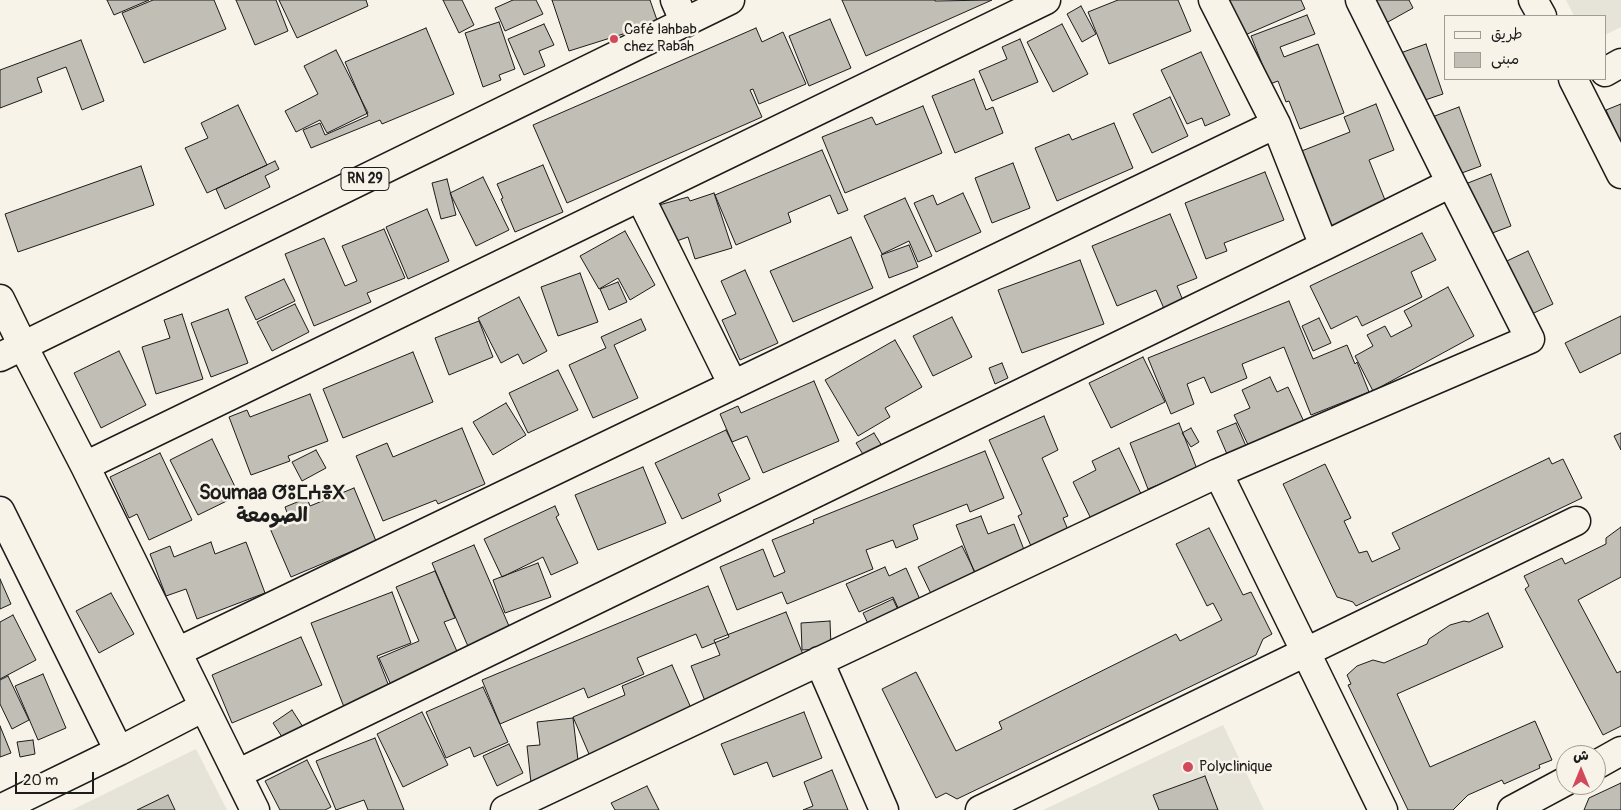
<!DOCTYPE html>
<html>
<head>
<meta charset="utf-8">
<style>
  body { margin:0 }
  #map { position:relative; width:1621px; height:810px; overflow:hidden; background:#f7f3e8; font-family:Pangolin,"Playpen Sans Arabic",sans-serif }
  canvas { display:block }
  .legend { position:absolute; left:1444px; top:15px; width:162px; height:65px; box-sizing:border-box; background:#f7f3e8; border:1px solid #9f9d96; margin:0; padding:6px 9px; list-style:none; font-size:15px; color:#1c1c1c }
  .legend li { display:flex; align-items:center; gap:10px; height:25px }
  .legend b { width:25px; border:1px solid #9f9d96 }
  .north { position:absolute; left:1556px; top:745px; width:50px; height:50px; box-sizing:border-box; background:#f7f3e8; border:1px solid #9f9d96; border-radius:50%; rotate:0deg; font-size:14px; font-weight:700; line-height:20px; text-align:center; color:#1c1c1c }
  .north::after { content:''; display:block; margin:auto; width:18px; height:22px; background:#d1495b; clip-path:polygon(50% 0,100% 100%,50% 72%,0 100%) }
  .scale { position:absolute; left:15px; top:772px; width:79px; height:22px; box-sizing:border-box; border:2px solid #1c1c1c; border-top:0; padding-left:6px; font-size:15px; line-height:18px; white-space:nowrap; color:#1c1c1c; -webkit-text-stroke:4px #f7f3e8; paint-order:stroke }
</style>
</head>
<body>
<div id="map">
<canvas width="1621" height="810"></canvas>
<ul class="legend">
<li><b style="height:6px;background:#f7f3e8"></b>طريق</li>
<li><b style="height:14px;background:#c0beb5"></b>مبنى</li>
</ul>
<div class="north">ش</div>
<div class="scale">20 m</div>
</div>
<script>
const ctx = document.querySelector('canvas').getContext('2d');
ctx.lineJoin = 'round';
function fillPath(path, color) { ctx.fillStyle = color; ctx.fill(path, 'evenodd'); }
const poly = rows => new Path2D(rows.map(r => 'M' + r).join(''));
function strokePath(path, color, width, dash) { ctx.strokeStyle = color; ctx.lineWidth = width; ctx.lineCap = dash ? 'butt' : 'round'; ctx.setLineDash(dash || []); ctx.stroke(path); }
function drawText(font, color, halo, rows, align = 'center') {
  ctx.font = font + ' Pangolin,"Playpen Sans Arabic","Noto Sans Tifinagh",sans-serif'; ctx.lineWidth = 5; ctx.setLineDash([]); ctx.textBaseline = 'middle'; ctx.strokeStyle = halo; ctx.fillStyle = color; for (const [text, x, y, turn = 0] of rows) {
    ctx.save(); ctx.translate(x, y); ctx.rotate((+turn || 0) * Math.PI / 180); ctx.textAlign = isNaN(turn) ? turn : align; if (halo) ctx.strokeText(text, 0, 0); ctx.fillText(text, 0, 0); ctx.restore();
  }
}
fillPath(poly([
  [1566,0,1621,0,1621,27,1605,35,1605,16,1574,16],
  [1223,725,1264,810,1043,810],
  [196,749,227,810,72,810]
]), '#e6e3d9');
const building = poly([
  [107,0,149,0,114,15,107,0],
  [153,0,214,0,226,29,144,63,122,13,153,0],
  [236,0,276,0,288,31,255,45,236,0],
  [279,0,366,0,368,6,297,38,279,0],
  [443,0,462,0,474,25,459,33,443,0],
  [513,0,536,0,543,14,505,31,495,8,513,0],
  [552,0,650,0,658,23,569,51,552,0],
  [842,0,935,0,935,1,992,0,866,56,842,0],
  [1118,0,1178,0,1191,31,1109,64,1088,12,1118,0],
  [1229,0,1301,0,1305,9,1245,35,1229,0],
  [1362,0,1409,0,1413,8,1370,32,1362,0],
  [1081,6,1096,34,1082,42,1067,14,1081,6],
  [1307,15,1315,34,1280,47,1284,57,1318,44,1344,113,1300,129,1289,101,1286,102,1278,81,1270,84,1251,36,1307,15],
  [830,19,851,68,809,86,789,36,830,19],
  [499,22,515,69,499,75,501,80,483,87,465,33,499,22],
  [544,24,554,45,539,51,545,66,524,75,508,39,544,24],
  [1062,24,1088,74,1053,92,1027,42,1062,24],
  [426,28,454,94,382,124,380,120,311,148,303,130,320,123,325,135,368,116,345,62,426,28],
  [756,28,762,42,783,32,806,84,759,104,753,89,750,90,762,117,567,203,533,125,756,28],
  [1020,39,1038,82,992,101,979,71,1007,59,1002,47,1020,39],
  [81,40,104,101,82,110,66,67,37,78,42,92,0,108,0,70,81,40],
  [1426,44,1443,94,1407,106,1389,57,1426,44],
  [336,50,368,113,327,133,320,120,296,132,285,111,318,94,304,66,336,50],
  [1201,52,1230,115,1205,126,1202,118,1187,124,1161,70,1201,52],
  [974,79,986,110,993,107,1003,133,955,153,932,96,974,79],
  [1170,97,1188,136,1152,153,1133,114,1170,97],
  [1376,104,1394,150,1369,160,1387,205,1324,230,1294,154,1350,132,1344,117,1376,104],
  [1621,104,1621,143,1606,110,1621,104],
  [238,105,267,165,207,193,185,148,208,138,201,123,238,105],
  [923,106,942,153,845,193,822,137,872,117,876,125,923,106],
  [1459,107,1481,166,1437,182,1416,123,1459,107],
  [1114,123,1133,168,1057,201,1035,148,1069,134,1072,140,1114,123],
  [822,150,848,210,838,214,830,195,788,213,791,222,736,245,715,195,822,150],
  [275,161,279,169,265,176,270,187,225,209,216,189,275,161],
  [1013,163,1030,208,992,223,975,178,1013,163],
  [543,165,563,212,515,232,501,199,503,198,497,184,543,165],
  [141,166,154,205,18,252,5,214,141,166],
  [1265,172,1284,220,1224,243,1227,251,1206,259,1185,203,1265,172],
  [1491,174,1511,226,1471,241,1450,190,1491,174],
  [483,177,509,230,476,246,450,193,483,177],
  [447,179,456,215,441,219,432,183,447,179],
  [714,193,732,248,695,259,688,237,671,243,659,205,688,197,690,201,714,193],
  [963,193,981,232,936,252,914,203,933,195,937,205,963,193],
  [905,198,932,256,918,262,909,241,882,254,864,216,905,198],
  [427,209,449,261,408,279,386,227,427,209],
  [1170,214,1197,278,1177,286,1184,303,1165,311,1156,290,1117,306,1092,246,1170,214],
  [384,229,405,278,367,293,371,302,314,326,285,254,324,238,345,286,357,281,342,246,384,229],
  [625,231,655,285,630,300,618,278,599,289,580,256,625,231],
  [1422,233,1436,260,1411,272,1422,297,1362,326,1357,316,1331,329,1310,286,1422,233],
  [851,237,873,288,793,322,770,271,851,237],
  [909,245,918,267,889,278,881,255,909,245],
  [1528,251,1553,304,1517,321,1492,268,1528,251],
  [1080,260,1104,324,1022,353,998,290,1080,260],
  [745,270,778,343,740,360,722,320,736,314,721,281,745,270],
  [580,273,598,322,558,336,541,287,580,273],
  [284,279,295,301,256,320,245,297,284,279],
  [618,282,627,302,609,310,600,289,618,282],
  [1448,287,1474,336,1373,391,1355,356,1373,346,1367,335,1385,326,1391,337,1412,326,1404,311,1448,287],
  [519,297,547,351,523,364,518,354,501,363,478,318,519,297],
  [1289,301,1313,359,1347,345,1355,364,1357,362,1369,392,1311,415,1284,347,1242,364,1247,378,1211,393,1204,377,1187,384,1194,404,1171,414,1148,358,1289,301],
  [295,304,309,332,272,351,257,322,295,304],
  [228,309,248,363,211,377,191,323,228,309],
  [182,314,203,379,156,394,142,347,170,338,164,320,182,314],
  [1621,316,1621,353,1580,373,1565,343,1621,316],
  [952,317,972,357,933,376,913,336,952,317],
  [1319,318,1331,343,1313,351,1302,326,1319,318],
  [641,319,646,330,614,345,638,398,593,418,569,365,606,348,601,337,641,319],
  [479,321,493,357,449,375,435,338,479,321],
  [895,340,922,387,885,408,890,417,858,436,825,380,895,340],
  [119,351,146,405,101,428,74,373,119,351],
  [413,352,433,402,343,438,323,389,413,352],
  [1143,357,1165,402,1111,428,1089,383,1143,357],
  [1002,363,1008,378,995,384,989,368,1002,363],
  [558,370,578,410,528,433,509,393,558,370],
  [1270,377,1277,392,1288,387,1305,424,1250,449,1234,415,1250,408,1242,390,1270,377],
  [814,381,839,441,763,473,747,436,732,442,720,414,738,406,741,413,814,381],
  [310,394,328,441,288,456,290,461,251,475,229,417,247,410,250,417,310,394],
  [506,403,526,435,493,455,473,422,506,403],
  [1044,416,1058,450,1042,458,1068,516,1063,518,1071,537,1034,553,1018,516,1022,514,989,440,1044,416],
  [1179,423,1197,469,1148,489,1130,443,1179,423],
  [1236,423,1249,453,1230,461,1217,431,1236,423],
  [462,428,485,484,438,504,436,500,383,521,356,456,387,443,393,457,462,428],
  [1191,428,1199,442,1191,447,1182,433,1191,428],
  [726,430,750,479,718,494,721,501,682,519,655,463,726,430],
  [874,433,882,446,864,456,856,443,874,433],
  [1621,433,1621,450,1614,436,1621,433],
  [212,439,239,495,198,515,170,460,212,439],
  [1119,448,1145,502,1095,527,1073,482,1096,470,1092,461,1119,448],
  [316,450,326,468,302,481,292,462,316,450],
  [985,451,1004,498,970,512,967,504,913,525,918,539,896,548,893,540,866,550,873,569,787,604,782,592,737,610,720,567,763,549,774,577,785,572,772,540,814,523,813,520,985,451],
  [160,453,192,520,149,540,137,514,129,518,110,477,160,453],
  [1549,458,1552,464,1563,459,1582,498,1356,606,1353,602,1337,597,1283,484,1325,464,1351,518,1344,521,1359,553,1367,551,1372,562,1400,549,1392,533,1549,458],
  [643,467,666,523,598,550,575,495,643,467],
  [354,488,376,541,291,577,269,526,289,518,285,507,307,498,310,506,354,488],
  [555,506,559,515,556,517,578,563,551,575,543,557,502,577,484,539,555,506],
  [981,516,988,534,1014,524,1028,560,977,579,956,525,981,516],
  [1621,527,1621,577,1578,600,1617,673,1621,671,1621,726,1603,735,1525,589,1529,586,1524,576,1562,558,1565,564,1606,544,1606,538,1621,527],
  [1209,528,1243,595,1251,592,1272,634,1263,639,1256,655,957,799,946,793,936,798,882,689,916,672,956,751,1002,729,999,722,1176,634,1180,641,1222,620,1213,603,1207,606,1176,544,1209,528],
  [211,542,215,554,246,542,265,593,197,619,186,589,166,596,150,554,170,546,174,557,211,542],
  [474,545,512,633,470,651,432,563,474,545],
  [962,546,978,578,934,600,918,567,962,546],
  [538,563,551,597,505,613,493,580,538,563],
  [885,567,889,576,906,568,922,604,901,614,893,597,859,612,846,584,885,567],
  [435,571,455,618,444,622,459,656,391,685,379,658,419,641,396,587,435,571],
  [0,579,11,604,0,609,0,579],
  [708,586,729,637,702,648,696,634,637,658,644,674,588,698,584,688,500,724,482,680,708,586],
  [392,592,411,643,377,656,390,689,344,707,311,623,392,592],
  [111,593,134,634,99,653,76,611,111,593],
  [893,599,900,614,870,628,863,613,893,599],
  [786,612,810,672,707,706,691,666,720,655,714,640,786,612],
  [1488,613,1503,647,1397,694,1430,767,1535,721,1552,760,1539,765,1540,768,1504,784,1502,780,1468,795,1453,810,1408,810,1348,685,1351,684,1347,675,1357,666,1373,660,1384,663,1427,644,1429,639,1450,625,1464,621,1469,622,1488,613],
  [13,615,36,660,0,679,0,622,13,615],
  [830,621,831,646,820,649,802,650,801,623,830,621],
  [301,637,322,685,232,723,212,675,301,637],
  [672,665,695,717,592,761,573,717,625,695,622,686,672,665],
  [43,674,66,728,38,740,15,686,43,674],
  [8,676,29,720,12,729,0,704,0,680,8,676],
  [483,687,508,742,474,757,470,747,446,758,426,712,483,687],
  [292,710,303,727,284,740,273,723,292,710],
  [422,712,448,765,403,787,377,734,422,712],
  [804,712,822,758,773,777,767,762,734,775,721,744,804,712],
  [573,718,580,777,531,783,527,746,540,745,537,722,573,718],
  [0,726,11,753,0,757,0,726],
  [375,738,404,810,368,810,364,800,336,810,316,761,375,738],
  [33,740,35,754,20,757,17,742,33,740],
  [509,744,523,773,497,786,483,756,509,744],
  [307,760,331,807,325,810,280,810,265,781,307,760],
  [832,770,848,810,803,810,813,806,804,782,832,770],
  [1205,776,1218,810,1159,810,1153,795,1205,776],
  [1621,783,1621,810,1584,810,1589,798,1621,783],
  [647,786,659,810,615,810,611,803,647,786],
  [168,795,175,810,137,810,168,795]
]);
fillPath(building, '#c0beb5');
strokePath(building, '#1c1c1c', 1);
const minor = poly([
  [675,0,685,23],
  [1360,0,1451,183],
  [1533,0,1542,16],
  [1605,72,1621,63],
  [1573,79,1621,174],
  [640,197,733,385],
  [0,299,23,346,85,466,255,810],
  [85,466,1046,0],
  [1218,473,1383,810],
  [0,511,119,751],
  [177,652,1276,124,1213,0],
  [819,661,884,810],
  [1596,765,1621,751],
  [237,774,1324,246,1276,124],
  [0,809,119,751,204,707],
  [505,810,1218,473,1530,339,1451,183,1324,246],
  [980,810,1576,521],
  [1512,810,1566,781]
]);
const major = poly([
  [0,357,730,0]
]);
strokePath(minor, '#1c1c1c', 31);
strokePath(major, '#1c1c1c', 31);
strokePath(minor, '#f7f3e8', 28);
strokePath(major, '#f7f3e8', 28);
for (const [x, y, r, color] of [
  [614,39,5,"#d1495b"],
  [1188,767,6,"#d1495b"]
]) { const dot = new Path2D(); dot.arc(x, y, r, 0, 2 * Math.PI); ctx.fillStyle = color; ctx.fill(dot); strokePath(dot, '#f7f3e8', 2); }
for (const [x, y, w] of [
  [365,179,48]
]) { const box = new Path2D(); box.roundRect(x - w / 2, y - 11.5, w, 23, 4); ctx.fillStyle = '#f7f3e8'; ctx.fill(box); strokePath(box, '#1c1c1c', 1); }
drawText('bold 14px', '#1c1c1c', null, [
  ["RN 29",365,179]
]);
drawText('15px', '#1c1c1c', '#f7f3e8', [
  ["Café lahbab",624,30],
  ["chez Rabah",624,47],
  ["Polyclinique",1199,767]
], 'left');
drawText('bold 20px', '#1c1c1c', '#f7f3e8', [
  ["Soumaa ⵚⵓⵎⵄⴻⵝ",272,494],
  ["الصومعة",272,517]
]);
</script>
</body>
</html>
